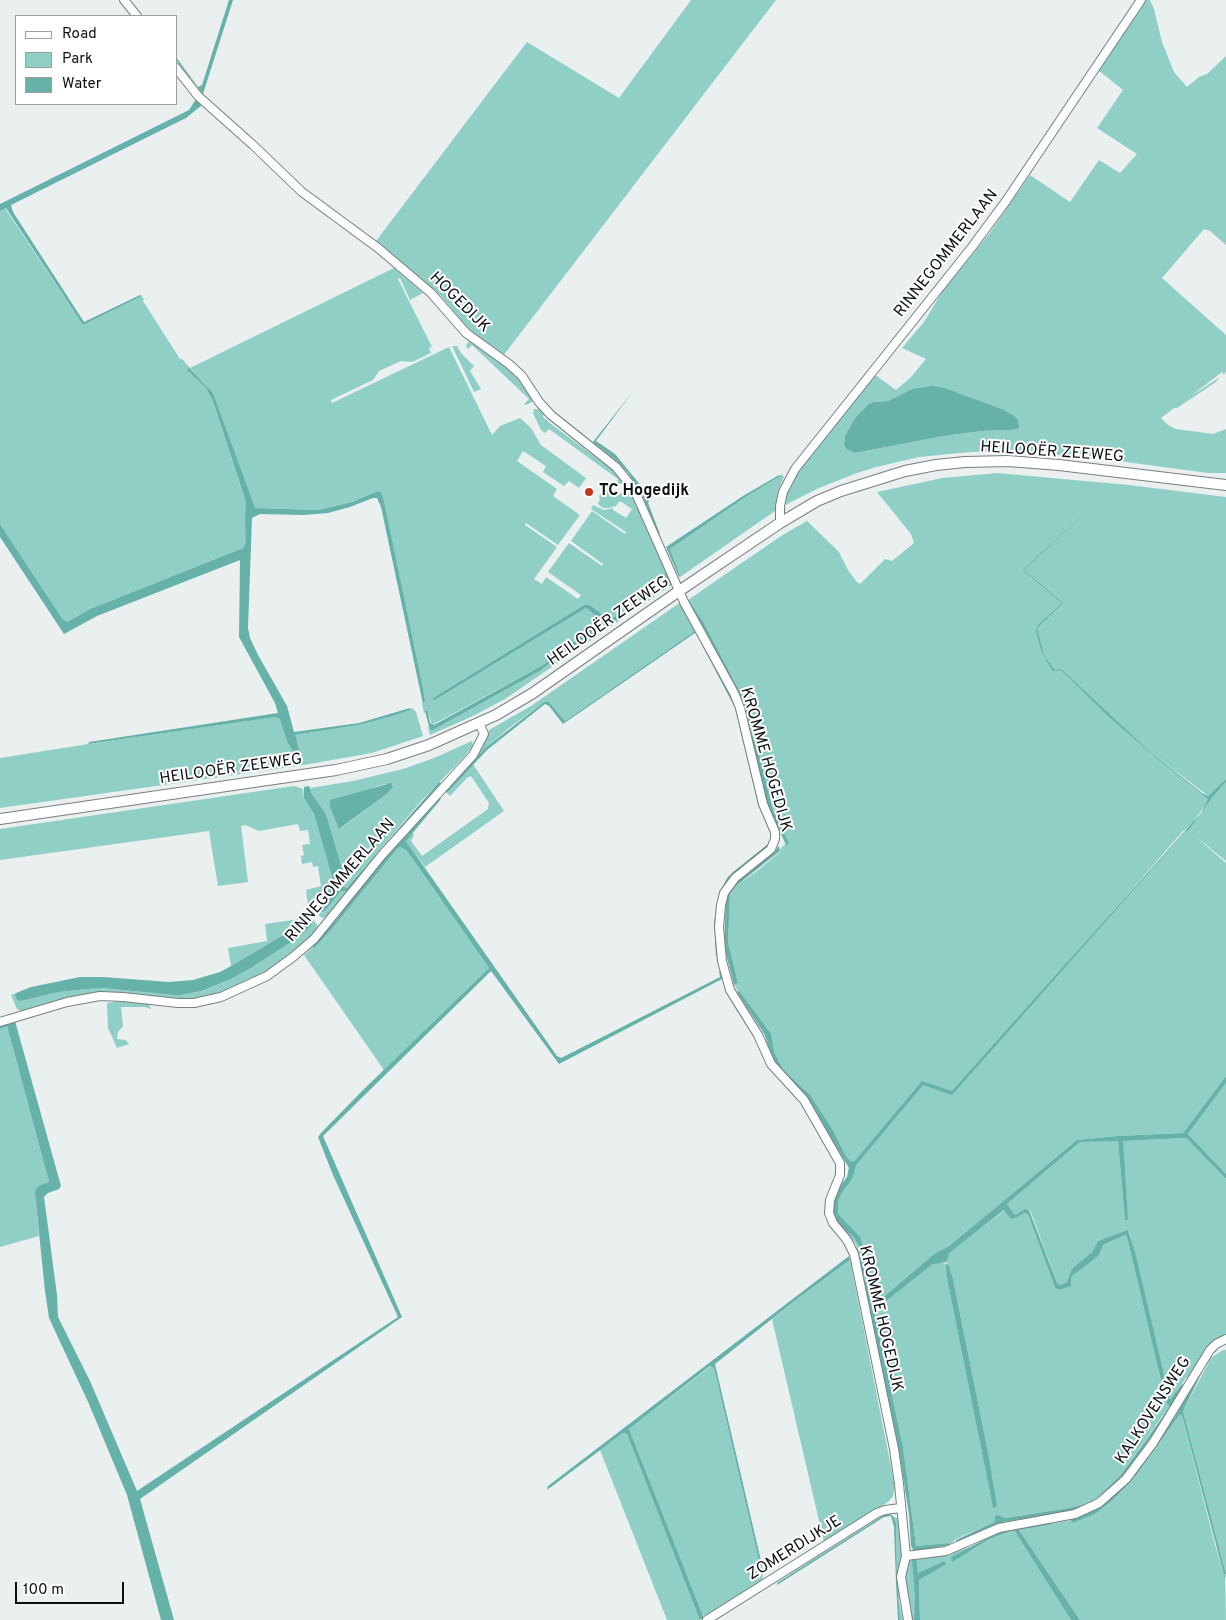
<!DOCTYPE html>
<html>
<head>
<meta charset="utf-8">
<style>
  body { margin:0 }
  #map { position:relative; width:1226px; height:1620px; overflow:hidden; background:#e9f0ef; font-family:Overpass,sans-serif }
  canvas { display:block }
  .legend { position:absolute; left:15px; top:15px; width:162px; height:90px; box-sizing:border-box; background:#fff; border:1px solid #9f9f9f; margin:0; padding:6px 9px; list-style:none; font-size:15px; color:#0e1010 }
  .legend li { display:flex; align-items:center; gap:10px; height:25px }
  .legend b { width:25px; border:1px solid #9f9f9f }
  .scale { position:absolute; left:15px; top:1582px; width:109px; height:22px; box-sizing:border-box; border:2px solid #0e1010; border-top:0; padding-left:6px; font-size:15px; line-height:18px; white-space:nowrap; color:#0e1010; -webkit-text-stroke:4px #fff; paint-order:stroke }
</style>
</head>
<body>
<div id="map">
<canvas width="1226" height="1620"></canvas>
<ul class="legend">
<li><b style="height:6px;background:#fff"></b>Road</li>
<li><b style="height:14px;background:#90cfc6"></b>Park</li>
<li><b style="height:14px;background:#66b2a9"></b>Water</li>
</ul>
<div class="scale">100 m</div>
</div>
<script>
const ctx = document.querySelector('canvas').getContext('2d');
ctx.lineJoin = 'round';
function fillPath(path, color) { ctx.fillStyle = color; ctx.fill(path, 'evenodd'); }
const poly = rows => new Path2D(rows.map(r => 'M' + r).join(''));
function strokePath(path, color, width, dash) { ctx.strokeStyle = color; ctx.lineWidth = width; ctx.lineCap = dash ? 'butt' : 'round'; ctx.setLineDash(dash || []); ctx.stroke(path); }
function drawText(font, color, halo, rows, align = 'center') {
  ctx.font = font + ' Overpass,sans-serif'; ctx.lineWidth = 4; ctx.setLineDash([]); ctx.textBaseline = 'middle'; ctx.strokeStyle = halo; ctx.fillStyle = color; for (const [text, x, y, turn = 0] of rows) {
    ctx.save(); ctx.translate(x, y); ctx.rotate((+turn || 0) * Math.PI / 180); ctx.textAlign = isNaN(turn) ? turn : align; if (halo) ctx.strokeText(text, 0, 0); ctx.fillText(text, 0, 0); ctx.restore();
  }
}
fillPath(poly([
  [691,0,776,0,503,356,472,333,441,296,376,241,527,42,619,98],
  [1145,0,1150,0,1154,9,1162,42,1174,72,1187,87,1199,77,1207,74,1226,56,1226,245,1210,231,1204,229,1162,278,1226,335,1226,371,1224,375,1222,372,1191,396,1220,377,1216,382,1177,408,1174,408,1161,418,1168,425,1176,429,1213,434,1226,429,1226,473,1208,473,1111,460,1016,451,971,452,919,457,876,467,857,473,819,488,783,506,783,500,796,472,874,374,896,390,911,377,926,359,902,348,924,322,942,292,989,234,1030,175,1070,202,1099,160,1120,173,1137,154,1097,128,1123,90,1098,70],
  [945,388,1002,409,1011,430,982,431,944,436,855,453,844,445,845,436,873,402,888,401,912,389],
  [5,208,83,325,142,296,144,300,143,301,180,359,182,359,190,368,394,268,423,293,410,300,400,278,398,279,432,347,429,348,431,353,412,362,401,361,379,371,373,380,331,400,332,403,449,347,492,435,500,426,520,418,531,428,541,445,586,478,579,488,569,481,564,486,543,472,546,466,523,451,517,461,557,489,553,496,580,515,558,545,526,523,525,525,557,547,534,579,542,584,546,577,578,599,581,595,548,572,569,543,602,566,603,564,571,541,592,511,625,534,626,532,591,509,593,505,604,510,613,508,613,510,626,518,632,509,620,501,616,506,608,508,603,508,598,504,600,499,599,496,605,488,608,487,618,495,627,489,633,492,673,584,505,699,473,716,430,735,427,725,430,730,433,730,538,672,603,625,613,623,669,584,666,581,610,620,584,605,433,698,435,700,586,608,588,608,602,621,543,665,432,725,428,711,424,713,422,704,424,703,425,701,423,688,381,492,378,491,352,502,318,510,254,508,213,393,190,369,188,371,206,388,213,401,246,502,246,545,243,548,90,609,67,622,62,618,0,524,0,211],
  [469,341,471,341,518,376,534,398,532,402,526,405,524,404,529,399,472,345,468,349,466,346],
  [452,346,457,346,461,353,474,366,470,371,481,389,474,392],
  [534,409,540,409,546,416,544,415,543,417,551,424,618,474,624,482,623,484,616,484,618,479,549,429,545,433,541,430,533,413],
  [997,473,1129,485,1226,497,1226,779,1208,796,1148,750,1161,762,1208,799,1208,801,1191,825,1183,831,1052,981,1184,833,1189,830,1212,798,1226,782,1226,861,1195,836,1226,863,1226,1076,1183,1133,1117,1136,1077,1140,949,1246,934,1254,880,1300,876,1301,872,1298,867,1281,864,1281,856,1245,841,1227,834,1208,847,1181,849,1167,802,1089,781,1071,760,1025,734,985,738,983,728,942,730,894,736,886,757,871,780,852,781,848,788,842,773,810,755,739,743,703,734,681,688,600,781,536,807,521,839,552,848,570,857,582,860,584,885,559,892,561,914,543,911,534,877,492,942,478],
  [782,474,784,477,778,491,775,511,680,577,670,549,747,496],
  [681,602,698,631,695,633,696,632,695,631,565,721,549,702,544,702,509,728,475,757,484,743,489,730,531,706],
  [412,708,416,712,423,736,372,753,298,766,0,808,0,758,88,744,276,717,280,718,287,742,292,750,294,763,295,735,358,725],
  [472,741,473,745,464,757,422,800,348,887,345,887,342,868,326,814,312,794,310,788,353,781,403,769,434,758],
  [385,784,393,787,387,794,340,829,372,788],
  [473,764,504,811,425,867,406,841,412,832,414,835,411,841,422,856,488,809,489,803,471,776,467,778,450,796,447,793],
  [294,786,303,789,304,798,314,814,334,881,334,885,316,907,322,913,325,911,341,891,345,890,348,893,328,917,322,918,308,906,306,890,321,886,318,866,313,867,312,862,302,864,301,856,304,855,302,845,310,844,308,830,300,831,298,824,259,831,245,825,241,826,248,882,218,886,209,831,0,860,0,829],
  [400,847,406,850,424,875,489,968,384,1070,304,955,331,930,397,849],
  [306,918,295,928,231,966,228,948,267,941,265,924],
  [311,918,317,924,318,931,277,967,225,994,190,1001,123,994,23,1012,17,1009,11,995,16,993,21,1001,59,992,88,989,101,988,173,995,181,995,203,991,231,979,246,971,301,936,312,925,310,921],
  [123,1001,148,1003,151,1009,145,1007,121,1007,123,1026,118,1032,117,1039,126,1040,129,1044,117,1048,108,1028,107,1003],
  [4,1026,7,1026,49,1182,40,1185,35,1195,39,1236,0,1247,0,1029],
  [1226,1083,1226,1174,1188,1134],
  [1186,1138,1226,1179,1226,1337,1190,1377,1186,1378,1170,1401,1129,1231,1098,1241,1092,1252,1073,1269,1067,1282,1062,1285,1057,1283,1030,1210,1025,1209,1015,1215,1007,1204,1080,1142,1118,1140,1125,1219,1127,1220,1122,1141],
  [1005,1210,1009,1217,1024,1213,1028,1214,1055,1288,1058,1290,1070,1286,1071,1277,1097,1256,1103,1245,1125,1235,1127,1237,1164,1393,1171,1407,1165,1417,1163,1415,1120,1476,1104,1491,1086,1504,1069,1508,1005,1518,998,1515,995,1516,994,1522,956,1539,949,1545,948,1543,916,1546,903,1447,875,1315,882,1302,882,1304,885,1302,933,1264,940,1262,947,1264,948,1253],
  [947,1265,949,1266,953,1279,987,1447,993,1508,947,1279],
  [850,1260,895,1487,893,1496,888,1502,824,1542,772,1319,797,1299],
  [1223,1350,1226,1350,1226,1577,1225,1578,1226,1620,1080,1620,1019,1530,1071,1520,1072,1522,1095,1514,1114,1499,1135,1477,1180,1414,1182,1415,1214,1541,1224,1575,1226,1574,1183,1411,1211,1358],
  [711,1366,714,1368,760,1565,762,1565,763,1578,759,1583,710,1614,702,1616,629,1429],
  [623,1433,627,1434,699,1618,696,1620,667,1620,600,1450],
  [894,1517,898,1518,900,1536,902,1557,899,1601,903,1620,900,1620,897,1577,896,1524],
  [1014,1530,1071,1620,920,1620,919,1580,944,1561,918,1573,917,1561,914,1620,909,1620,904,1583,906,1565,908,1560,912,1558,948,1554,972,1546,952,1557,974,1549,990,1539]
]), '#90cfc6');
fillPath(poly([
  [229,0,233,0,203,94,176,60,176,57,198,87,202,85],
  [196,99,202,105,186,118,11,205,13,212,84,322,140,295,142,296,83,325,6,208,0,211,0,204,189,110],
  [189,368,213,393,255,508,318,510,352,502,378,491,381,492,384,502,423,688,425,701,423,704,381,507,377,498,373,498,350,507,328,513,304,515,260,514,252,518,248,628,250,638,258,655,287,706,294,732,359,723,410,708,410,710,385,718,358,725,295,735,302,761,301,764,295,764,294,763,292,750,287,742,280,719,276,717,88,744,89,742,278,713,275,703,239,637,240,560,97,616,64,634,0,537,0,524,62,618,67,622,90,609,243,548,246,543,245,518,246,502,213,401,206,388,187,370],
  [933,386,945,388,1002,409,1014,416,1018,420,1019,428,1011,430,982,431,944,436,855,453,847,449,844,445,845,436,856,417,868,405,873,402,888,401,912,389],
  [634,390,596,441,615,454,638,482,649,501,648,503,660,534,659,535,643,497,629,474,617,461,593,442],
  [779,475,780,476,747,496,670,549,680,576,679,577,666,547,743,496],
  [1096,502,1024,570,1063,603,1037,628,1044,656,1055,670,1061,669,1148,750,1202,793,1208,796,1226,779,1226,782,1212,798,1189,830,1184,833,952,1095,923,1085,856,1165,852,1179,841,1194,838,1201,838,1214,860,1237,864,1249,866,1274,862,1274,859,1246,854,1237,841,1227,836,1220,832,1210,834,1199,840,1186,847,1177,849,1168,809,1101,800,1089,777,1068,770,1053,765,1035,737,992,739,991,771,1034,774,1052,783,1070,810,1095,832,1129,845,1155,850,1161,854,1162,922,1081,952,1091,1201,813,1208,799,1161,762,1107,715,1061,670,1053,671,1044,657,1041,650,1036,631,1037,626,1062,603,1023,570],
  [667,573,671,581,669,584,613,623,603,625,538,672,433,730,430,730,425,711,428,711,430,723,434,725,543,665,602,621,588,609,586,608,435,700,433,700,433,698,584,605,589,605,610,620,665,582,663,575],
  [687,601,689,601,703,622,747,706,773,810,789,843,786,845,766,801,747,716,739,693,699,619],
  [695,631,696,632,695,633,563,724,549,706,545,704,487,750,447,793,444,790,484,749,544,702,549,702,565,721],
  [700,641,701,641,730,694,737,710,758,798,772,837,768,846,731,876,720,893,715,930,718,955,716,956,714,922,719,894,727,878,733,872,768,844,771,835,758,804,735,708],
  [439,782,441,783,402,827,349,891,341,891,325,911,320,913,318,911,316,907,334,883,314,814,304,798,304,787,309,786,312,794,326,814,342,868,345,883,344,886,347,888],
  [391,783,393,787,387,794,339,829,330,806,330,800],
  [438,796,441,799,406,841,557,1056,561,1058,575,1051,720,977,719,971,721,971,722,979,559,1064,491,971,323,1136,402,1317,140,1499,174,1620,161,1620,127,1495,89,1404,49,1318,45,1291,35,1194,36,1189,40,1185,49,1182,7,1026,0,1029,0,1027,15,1021,61,1186,59,1189,48,1193,44,1197,57,1295,58,1317,90,1381,137,1491,398,1317,333,1175,318,1137,321,1133,363,1090,489,968,424,875,406,850,400,847,397,849,331,930,314,948,312,946,336,920,365,880],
  [779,846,780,851,736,886,730,894,728,942,738,983,734,985,724,946,726,898,732,885,770,856],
  [306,918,310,921,312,925,301,936,246,971,231,979,202,991,181,995,173,995,102,988,88,989,59,992,21,1001,17,1000,15,995,16,993,31,987,80,977,103,977,169,982,193,980,220,972,231,966,295,928],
  [1226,1076,1226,1083,1188,1134,1226,1174,1226,1179,1186,1138,1123,1141,1128,1220,1125,1220,1118,1141,1080,1142,1007,1204,1015,1215,1025,1209,1029,1210,1057,1283,1061,1285,1067,1282,1072,1269,1092,1252,1098,1241,1128,1230,1135,1252,1170,1400,1182,1384,1184,1387,1171,1407,1168,1405,1164,1393,1127,1237,1125,1235,1103,1245,1098,1256,1071,1277,1071,1286,1059,1290,1055,1288,1028,1214,1024,1213,1013,1219,1009,1217,1004,1210,949,1253,947,1262,933,1264,885,1302,881,1303,881,1306,875,1315,903,1447,916,1546,948,1543,949,1545,924,1550,913,1550,911,1546,909,1515,899,1450,864,1281,867,1281,872,1298,876,1301,880,1300,934,1254,949,1246,1077,1140,1117,1136,1183,1133],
  [849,1256,850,1260,797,1299,715,1364,762,1565,760,1565,714,1368,710,1366,629,1429,704,1619,696,1620,699,1618,627,1434,623,1433,547,1490,548,1486],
  [946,1264,949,1266,953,1279,987,1447,997,1506,993,1508,947,1279],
  [1202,1368,1203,1370,1183,1411,1226,1574,1224,1575,1182,1415,1180,1414,1135,1477,1114,1499,1095,1514,1072,1523,1071,1520,1092,1510,1143,1460,1175,1417],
  [1164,1415,1165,1417,1127,1471,1111,1487,1085,1506,1067,1512,1003,1522,956,1542,956,1540,994,1522,995,1516,998,1515,1005,1518,1069,1508,1086,1504,1104,1491,1120,1476],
  [890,1514,894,1517,896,1524,897,1577,900,1620,898,1620,896,1583,894,1527,891,1516,884,1517,777,1585,777,1583,797,1570,884,1515],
  [1051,1523,1053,1524,1019,1530,1080,1620,1071,1620,1014,1530,990,1539,952,1562,951,1557,997,1533,1014,1528],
  [914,1558,917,1561,918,1573,944,1561,946,1564,919,1580,920,1620,914,1620,915,1596,912,1559]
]), '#66b2a9');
const minor = poly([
  [124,0,137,16],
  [176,68,198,96,253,145,302,192,378,248,431,293,466,333,509,364,522,376,539,402,551,415,616,467,629,483,637,496,684,602,734,693,740,708,763,804,775,832,775,839,771,849,735,878,724,893,721,905,719,927,722,961,730,990,758,1035,771,1064,804,1100,840,1163,840,1175,830,1200,829,1213,833,1223,847,1240,854,1254,894,1449,899,1484,906,1556,901,1577,908,1620],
  [780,523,780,506,783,492,795,469,972,247,1006,201,1141,0],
  [0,1022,67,1002,100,996,123,997,178,1003,194,1003,221,997,267,976,293,957,314,939,382,855,473,755,484,734,479,723],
  [906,1556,946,1551,999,1528,1075,1514,1099,1503,1126,1479,1153,1443,1210,1350,1216,1344,1226,1339],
  [707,1620,877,1513,885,1510,901,1508]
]);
const tertiary = poly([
  [0,819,336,770,387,759,429,745,496,715,533,693,679,591,780,523,817,501,841,491,905,471,936,465,965,462,1008,461,1059,465,1226,485]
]);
strokePath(minor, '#787f7e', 10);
strokePath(tertiary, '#787f7e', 12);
strokePath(minor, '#fff', 8);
strokePath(tertiary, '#fff', 10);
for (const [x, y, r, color] of [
  [589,492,5,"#c1361f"]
]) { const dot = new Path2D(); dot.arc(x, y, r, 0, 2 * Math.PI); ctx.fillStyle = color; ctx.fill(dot); strokePath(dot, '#fff', 2); }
drawText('16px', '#0e1010', '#fff', [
  ["RINNEGOMMERLAAN",947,254,-52],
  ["HOGEDIJK",459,303,45],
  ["HEILOOËR ZEEWEG",1052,453,4],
  ["HEILOOËR ZEEWEG",609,622,-35],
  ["KROMME HOGEDIJK",765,760,74],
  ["HEILOOËR ZEEWEG",231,770,-8],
  ["RINNEGOMMERLAAN",341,881,-49],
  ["KROMME HOGEDIJK",880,1319,77],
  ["KALKOVENSWEG",1154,1411,-57],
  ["ZOMERDIJKJE",795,1549,-32]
]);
drawText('bold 16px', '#0e1010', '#fff', [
  ["TC Hogedijk",599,492]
], 'left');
</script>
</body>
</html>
